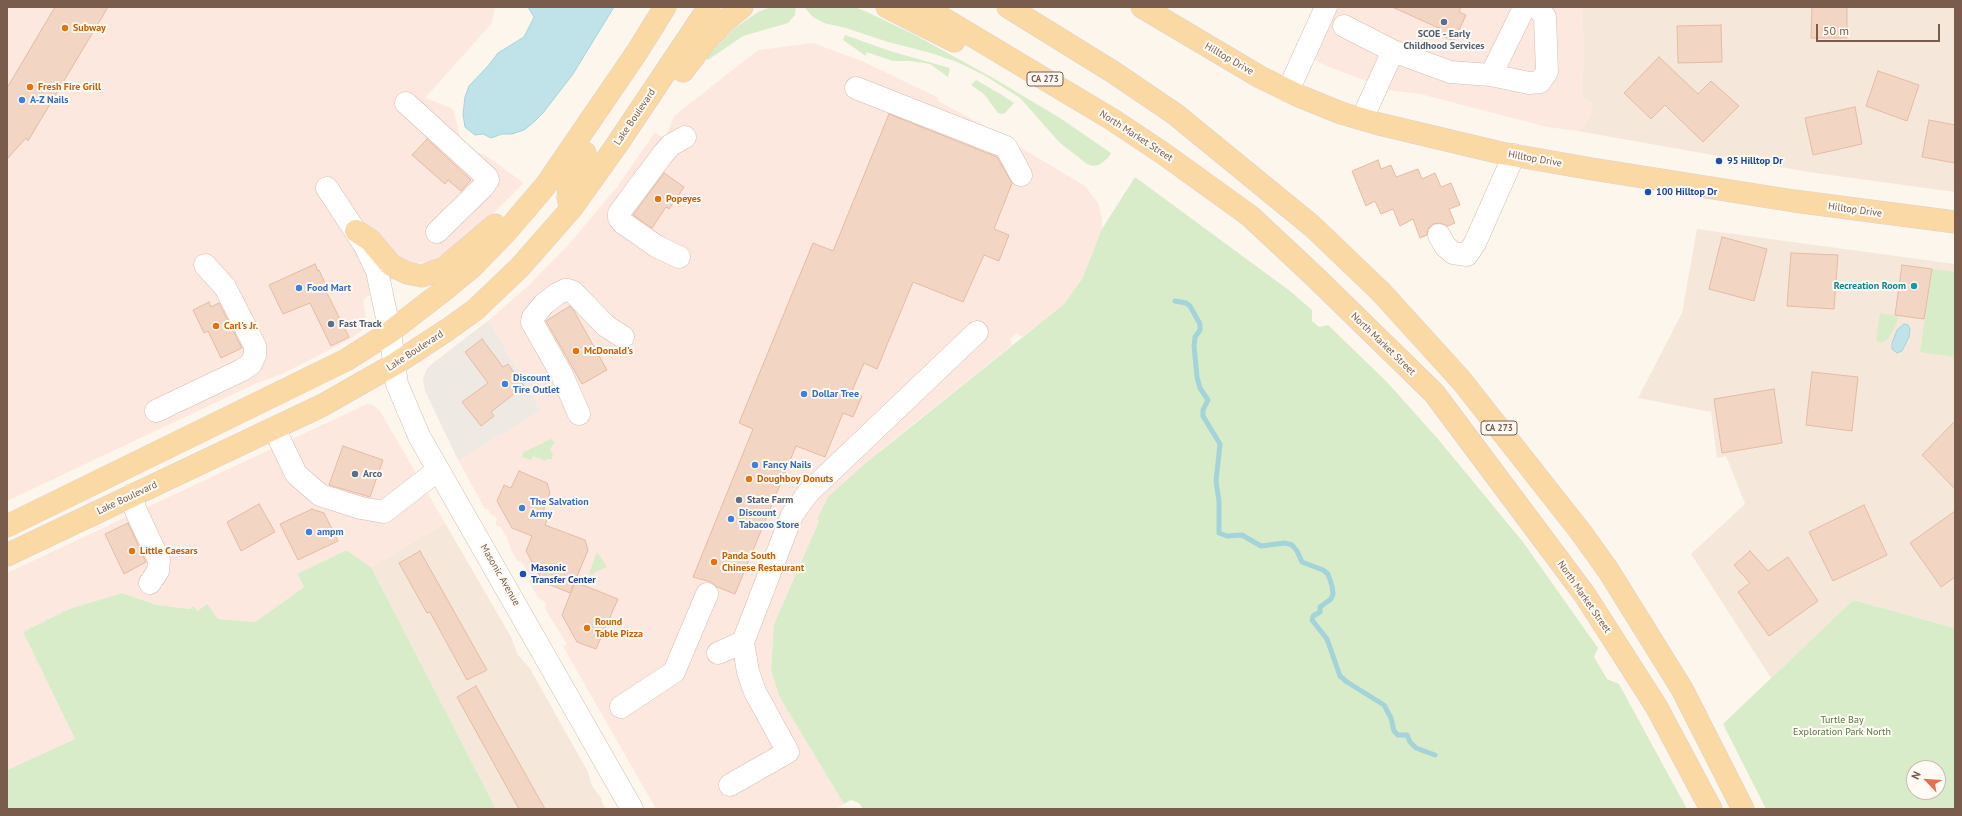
<!DOCTYPE html>
<html>
<head>
<meta charset="utf-8">
<style>
  body { margin:0 }
  #map { position:relative; width:1962px; height:816px; overflow:hidden; background:#fdf6ec; font-family:"PT Sans",sans-serif }
  canvas { display:block }
  .frame { position:absolute; inset:0; border:8px solid #7a5c4d; pointer-events:none }
  .north { position:absolute; left:1906px; top:760px; width:40px; height:40px; box-sizing:border-box; background:#fffaf3; border:1px solid #cabbb1; border-radius:50%; rotate:295deg; font-size:11px; font-weight:700; line-height:16px; text-align:center; color:#7a5c4d }
  .north::after { content:''; display:block; margin:auto; width:14px; height:18px; background:#e76f51; clip-path:polygon(50% 0,100% 100%,50% 72%,0 100%) }
  .scale { position:absolute; left:1816px; top:24px; width:124px; height:18px; box-sizing:border-box; border:2px solid #7a5c4d; border-top:0; padding-left:5px; font-size:12px; line-height:14px; white-space:nowrap; color:#7a5c4d; -webkit-text-stroke:3px #fffaf3; paint-order:stroke }
</style>
</head>
<body>
<div id="map">
<canvas width="1962" height="816"></canvas>
<div class="frame"></div>
<div class="north">N</div>
<div class="scale">50 m</div>
</div>
<script>
const ctx = document.querySelector('canvas').getContext('2d');
ctx.lineJoin = 'round';
function fillPath(path, color) { ctx.fillStyle = color; ctx.fill(path, 'evenodd'); }
const poly = rows => new Path2D(rows.map(r => 'M' + r).join(''));
function strokePath(path, color, width, dash) { ctx.strokeStyle = color; ctx.lineWidth = width; ctx.lineCap = dash ? 'butt' : 'round'; ctx.setLineDash(dash || []); ctx.stroke(path); }
function drawText(font, color, halo, rows, align = 'center') {
  ctx.font = font + ' "PT Sans",sans-serif'; ctx.lineWidth = 4; ctx.setLineDash([]); ctx.textBaseline = 'middle'; ctx.strokeStyle = halo; ctx.fillStyle = color; for (const [text, x, y, turn = 0] of rows) {
    ctx.save(); ctx.translate(x, y); ctx.rotate((+turn || 0) * Math.PI / 180); ctx.textAlign = isNaN(turn) ? turn : align; if (halo) ctx.strokeText(text, 0, 0); ctx.fillText(text, 0, 0); ctx.restore();
  }
}
fillPath(poly([
  [1582,7,1955,7,1955,192,1808,172,1578,131,1591,115,1581,97,1584,53],
  [1697,229,1955,264,1955,628,1853,600,1771,678,1691,554,1745,504,1726,456,1717,458,1711,412,1638,398,1682,313],
  [445,523,511,637,518,655,529,667,588,772,592,786,602,799,601,800,606,809,496,809,371,567]
]), '#f5e8da');
fillPath(poly([
  [7,7,495,7,492,23,425,98,451,108,454,112,460,137,464,142,473,151,485,155,524,183,463,243,428,263,418,262,363,300,366,320,365,327,360,332,347,341,282,374,257,383,7,501],
  [1338,7,1582,7,1584,53,1581,97,1593,103,1591,115,1578,131,1547,127,1420,94,1394,91,1329,67,1315,60],
  [813,43,862,61,939,98,938,101,988,128,1085,186,1098,203,1102,218,1102,229,1082,279,1064,304,1022,337,1017,333,1010,339,1012,345,882,449,817,521,819,521,774,624,771,671,780,698,844,804,836,809,656,809,569,657,563,646,567,644,545,609,546,605,545,602,538,598,529,581,532,579,521,561,518,562,511,550,507,538,500,526,498,527,495,522,497,520,494,515,492,516,488,509,485,509,458,460,541,411,489,320,527,287,570,243,617,187,655,132,665,139,674,116,758,50],
  [367,404,373,405,380,411,445,523,371,567,346,550,297,574,304,587,255,622,217,619,213,612,157,605,122,593,69,609,23,632,75,739,7,770,7,573]
]), '#fde8e0');
fillPath(poly([
  [489,320,541,411,458,460,425,391,423,378,428,367]
]), '#efe9e4');
fillPath(poly([
  [771,7,796,7,795,15,788,23,743,36,708,60,706,58,736,27,758,12],
  [804,7,855,7,867,12,913,34,993,78,1060,118,1111,153,1108,158,1099,165,1093,166,1087,164,1060,143,1020,98,984,75,957,62,931,53,888,42,846,28,824,23,813,17],
  [845,35,890,51,950,68,948,77,930,64,910,61,893,61,866,52,866,56,843,40],
  [976,80,1002,95,1014,103,1005,113,1001,114,998,113,984,94,971,85],
  [1135,177,1290,291,1312,310,1312,321,1319,327,1328,325,1387,382,1438,439,1523,542,1598,648,1594,657,1607,679,1619,684,1687,809,863,809,859,803,851,800,844,804,780,698,771,671,774,624,819,521,817,520,828,497,867,462,1064,304,1082,279,1102,229],
  [1932,269,1955,272,1955,357,1920,352],
  [1880,313,1898,316,1896,325,1888,339,1882,343,1876,341],
  [551,439,555,442,550,449,553,455,552,459,547,459,546,461,533,456,531,460,522,457,524,452],
  [346,550,371,567,496,809,7,809,7,770,75,739,23,632,69,609,122,593,157,605,190,609,193,606,198,611,207,604,218,619,255,622,304,587,297,574],
  [597,552,607,567,594,573,593,575,589,573],
  [1853,600,1955,628,1955,809,1766,809,1723,724],
  [1914,768,1938,768,1938,792,1914,792]
]), '#d8ecc9');
const water = poly([
  [528,7,614,7,573,74,543,113,534,122,524,130,512,134,502,134,491,138,483,134,475,135,465,127,463,114,465,97,469,86,488,66,498,53,524,37,534,17,528,7],
  [1904,324,1908,325,1910,329,1909,337,1902,351,1897,353,1892,349,1892,343,1897,330,1904,324]
]);
fillPath(water, '#bfe3e8');
strokePath(water, '#a5d3da', 1);
strokePath(poly([
  [1175,301,1186,303,1190,306,1200,324,1200,330,1195,337,1194,346,1197,377,1200,388,1208,400,1203,410,1203,416,1220,444,1216,481,1219,501,1219,533,1227,536,1242,535,1261,546,1285,543,1292,545,1297,551,1302,562,1323,570,1328,574,1332,586,1333,594,1331,599,1320,607,1320,612,1313,616,1312,620,1327,639,1340,676,1347,682,1384,705,1391,718,1394,731,1398,735,1407,735,1410,742,1416,748,1435,755]
]), '#a5d3da', 5);
const building = poly([
  [55,7,108,7,28,141,26,138,7,159,7,88,55,7],
  [1392,7,1461,7,1459,12,1466,15,1454,41,1439,35,1441,29,1392,7],
  [1812,7,1847,7,1847,38,1811,38,1812,7],
  [1721,25,1722,62,1678,63,1677,26,1721,25],
  [1659,57,1698,94,1711,81,1739,106,1703,142,1665,105,1651,119,1624,93,1659,57],
  [1878,71,1919,85,1907,121,1866,106,1878,71],
  [1855,107,1862,144,1813,155,1805,118,1855,107],
  [889,114,997,157,1012,183,994,229,1009,235,999,261,984,255,963,302,913,282,877,369,864,363,852,391,862,396,853,417,843,413,825,457,796,446,735,594,717,587,711,582,693,577,753,429,739,423,813,243,833,251,889,114],
  [1929,120,1955,125,1955,163,1922,157,1929,120],
  [427,139,471,180,461,191,448,180,445,184,412,155,427,139],
  [1378,160,1381,169,1391,165,1396,177,1418,169,1422,179,1435,173,1441,187,1451,183,1460,205,1449,209,1455,223,1448,226,1440,223,1433,224,1428,229,1427,235,1420,238,1413,219,1400,226,1393,209,1381,214,1375,201,1366,206,1352,171,1378,160],
  [664,173,684,187,669,209,666,207,652,228,633,215,664,173],
  [1722,237,1767,249,1754,301,1709,289,1722,237],
  [1791,253,1838,255,1834,309,1787,306,1791,253],
  [315,264,318,271,319,270,329,292,327,293,349,337,331,346,310,303,283,314,269,285,315,264],
  [1902,265,1932,269,1924,319,1895,315,1902,265],
  [209,302,211,307,219,303,242,348,221,358,208,331,204,333,193,310,209,302],
  [570,306,574,311,607,370,582,384,546,321,570,306],
  [482,339,503,367,508,364,524,386,491,412,494,416,481,426,462,402,488,383,465,352,482,339],
  [1812,372,1858,377,1852,431,1806,425,1812,372],
  [1774,389,1782,443,1722,453,1714,399,1774,389],
  [1955,421,1955,489,1922,455,1955,421],
  [343,446,383,460,370,497,329,485,343,446],
  [519,471,547,483,550,493,542,514,548,517,545,525,585,540,588,550,570,593,543,582,526,551,532,536,512,528,497,501,504,485,511,488,519,471],
  [259,504,275,532,241,551,227,522,259,504],
  [1864,505,1887,555,1833,581,1809,532,1864,505],
  [312,509,324,513,338,541,298,560,280,524,312,509],
  [1955,511,1955,577,1941,587,1910,543,1955,511],
  [128,523,146,562,124,574,105,534,128,523],
  [420,551,487,670,467,680,430,612,427,613,399,563,420,551],
  [1750,551,1768,571,1788,557,1818,601,1769,636,1738,592,1750,583,1734,565,1750,551],
  [575,582,618,599,596,649,577,642,562,615,575,582],
  [476,686,514,754,545,809,519,809,457,697,476,686]
]);
fillPath(building, '#f3d5c3');
strokePath(building, '#e6bba3', 1);
const minor = poly([
  [1344,26,1393,51],
  [1491,75,1522,12,1527,7],
  [856,88,1006,147,1021,175],
  [1288,91,1326,7],
  [406,103,487,177,488,180,483,187,437,232],
  [1362,119,1393,51,1450,72,1491,75,1529,83,1540,82,1547,72,1545,17,1537,7],
  [327,188,365,246,377,271,390,332,397,384,419,436,632,809],
  [1439,235,1445,246,1453,253,1467,255,1475,243,1514,155],
  [679,257,656,246,623,223,619,218,619,213,663,154,671,145,685,137],
  [156,411,242,370,251,364,255,355,255,346,225,287,205,265],
  [579,414,562,375,532,322,533,317,544,304,557,294,565,290,568,290,573,292,606,326,623,337],
  [274,428,296,474,320,495,361,508,384,512,438,470],
  [132,495,135,509,159,560,158,571,150,583],
  [718,653,743,642],
  [621,707,674,672,707,594],
  [730,785,788,752,755,692,748,672,743,642,792,515,808,493,977,332]
]);
const major = poly([
  [887,7,954,41],
  [924,7,1113,120,1164,154,1250,216,1312,274,1434,393,1585,595,1656,706,1711,809],
  [1008,7,1113,72,1175,114,1312,226,1381,292,1461,380,1580,531,1608,570,1682,689,1743,809],
  [1142,7,1260,77,1299,96,1341,113,1379,124,1501,153,1592,169,1794,201,1955,222],
  [683,71,706,41,727,19,742,7],
  [571,209,568,198,570,176,585,153],
  [356,231,370,240,391,265,407,273,422,276,444,268,495,225],
  [7,526,346,360,390,332,439,294,472,267,506,232,546,185,637,52,665,7],
  [7,555,323,405,395,364,447,330,475,310,520,267,571,209,616,146,709,7]
]);
strokePath(minor, '#d1beb0', 23);
strokePath(major, '#dad1cd', 23);
strokePath(minor, '#fff', 22);
strokePath(major, '#fbd9a5', 22);
for (const [x, y, r, color] of [
  [1444,22,4,"#5c6f8a"],
  [65,28,4,"#e8710a"],
  [30,87,4,"#e8710a"],
  [22,100,4,"#3f7fe0"],
  [1719,161,4,"#1a4fb4"],
  [1648,192,4,"#1a4fb4"],
  [658,199,4,"#e8710a"],
  [1914,286,4,"#0f9aa8"],
  [299,288,4,"#3f7fe0"],
  [331,324,4,"#5c6f8a"],
  [216,326,4,"#e8710a"],
  [576,351,4,"#e8710a"],
  [505,384,4,"#3f7fe0"],
  [804,394,4,"#3f7fe0"],
  [755,465,4,"#3f7fe0"],
  [355,474,4,"#5c6f8a"],
  [749,479,4,"#e8710a"],
  [739,500,4,"#5c6f8a"],
  [522,508,4,"#3f7fe0"],
  [731,519,4,"#3f7fe0"],
  [309,532,4,"#3f7fe0"],
  [132,551,4,"#e8710a"],
  [714,562,4,"#e8710a"],
  [523,574,4,"#1a4fb4"],
  [587,628,4,"#e8710a"]
]) { const dot = new Path2D(); dot.arc(x, y, r, 0, 2 * Math.PI); ctx.fillStyle = color; ctx.fill(dot); strokePath(dot, '#fffaf3', 1.5); }
for (const [x, y, w] of [
  [1045,79,36],
  [1499,428,36]
]) { const box = new Path2D(); box.roundRect(x - w / 2, y - 7, w, 14, 3); ctx.fillStyle = '#fffaf3'; ctx.fill(box); strokePath(box, '#7a5c4d', 1); }
drawText('bold 9px', '#7a5c4d', null, [
  ["CA 273",1045,79],
  ["CA 273",1499,428]
]);
drawText('bold 10px', '#c56008', '#fffaf3', [
  ["Subway",73,28],
  ["Fresh Fire Grill",38,87],
  ["Popeyes",666,199],
  ["Carl's Jr.",224,326],
  ["McDonald's",584,351],
  ["Doughboy Donuts",757,479],
  ["Little Caesars",140,551],
  ["Panda South",722,556],
  ["Chinese Restaurant",722,568],
  ["Round",595,622],
  ["Table Pizza",595,634]
], 'left');
drawText('bold 10px', '#4e5e75', '#fffaf3', [
  ["SCOE - Early",1444,34,"center"],
  ["Childhood Services",1444,46,"center"],
  ["Fast Track",339,324],
  ["Arco",363,474],
  ["State Farm",747,500]
], 'left');
drawText('10px', '#7a5c4d', '#fffaf3', [
  ["Hilltop Drive",1229,59,30],
  ["Lake Boulevard",635,117,-56],
  ["North Market Street",1136,136,33],
  ["Hilltop Drive",1535,159,10],
  ["Hilltop Drive",1855,210,8],
  ["North Market Street",1383,344,44],
  ["Lake Boulevard",415,351,-33],
  ["Lake Boulevard",127,498,-25],
  ["Masonic Avenue",500,575,60],
  ["North Market Street",1584,597,55]
]);
drawText('bold 10px', '#366cbe', '#fffaf3', [
  ["A-Z Nails",30,100],
  ["Food Mart",307,288],
  ["Discount",513,378],
  ["Tire Outlet",513,390],
  ["Dollar Tree",812,394],
  ["Fancy Nails",763,465],
  ["The Salvation",530,502],
  ["Army",530,514],
  ["Discount",739,513],
  ["Tabacoo Store",739,525],
  ["ampm",317,532]
], 'left');
drawText('bold 10px', '#164399', '#fffaf3', [
  ["95 Hilltop Dr",1727,161],
  ["100 Hilltop Dr",1656,192],
  ["Masonic",531,568],
  ["Transfer Center",531,580]
], 'left');
drawText('bold 10px', '#0d838f', '#fffaf3', [
  ["Recreation Room",1906,286]
], 'right');
drawText('10px', '#537a41', '#fffaf3', [
  ["Turtle Bay",1842,720],
  ["Exploration Park North",1842,732]
]);
</script>
</body>
</html>
